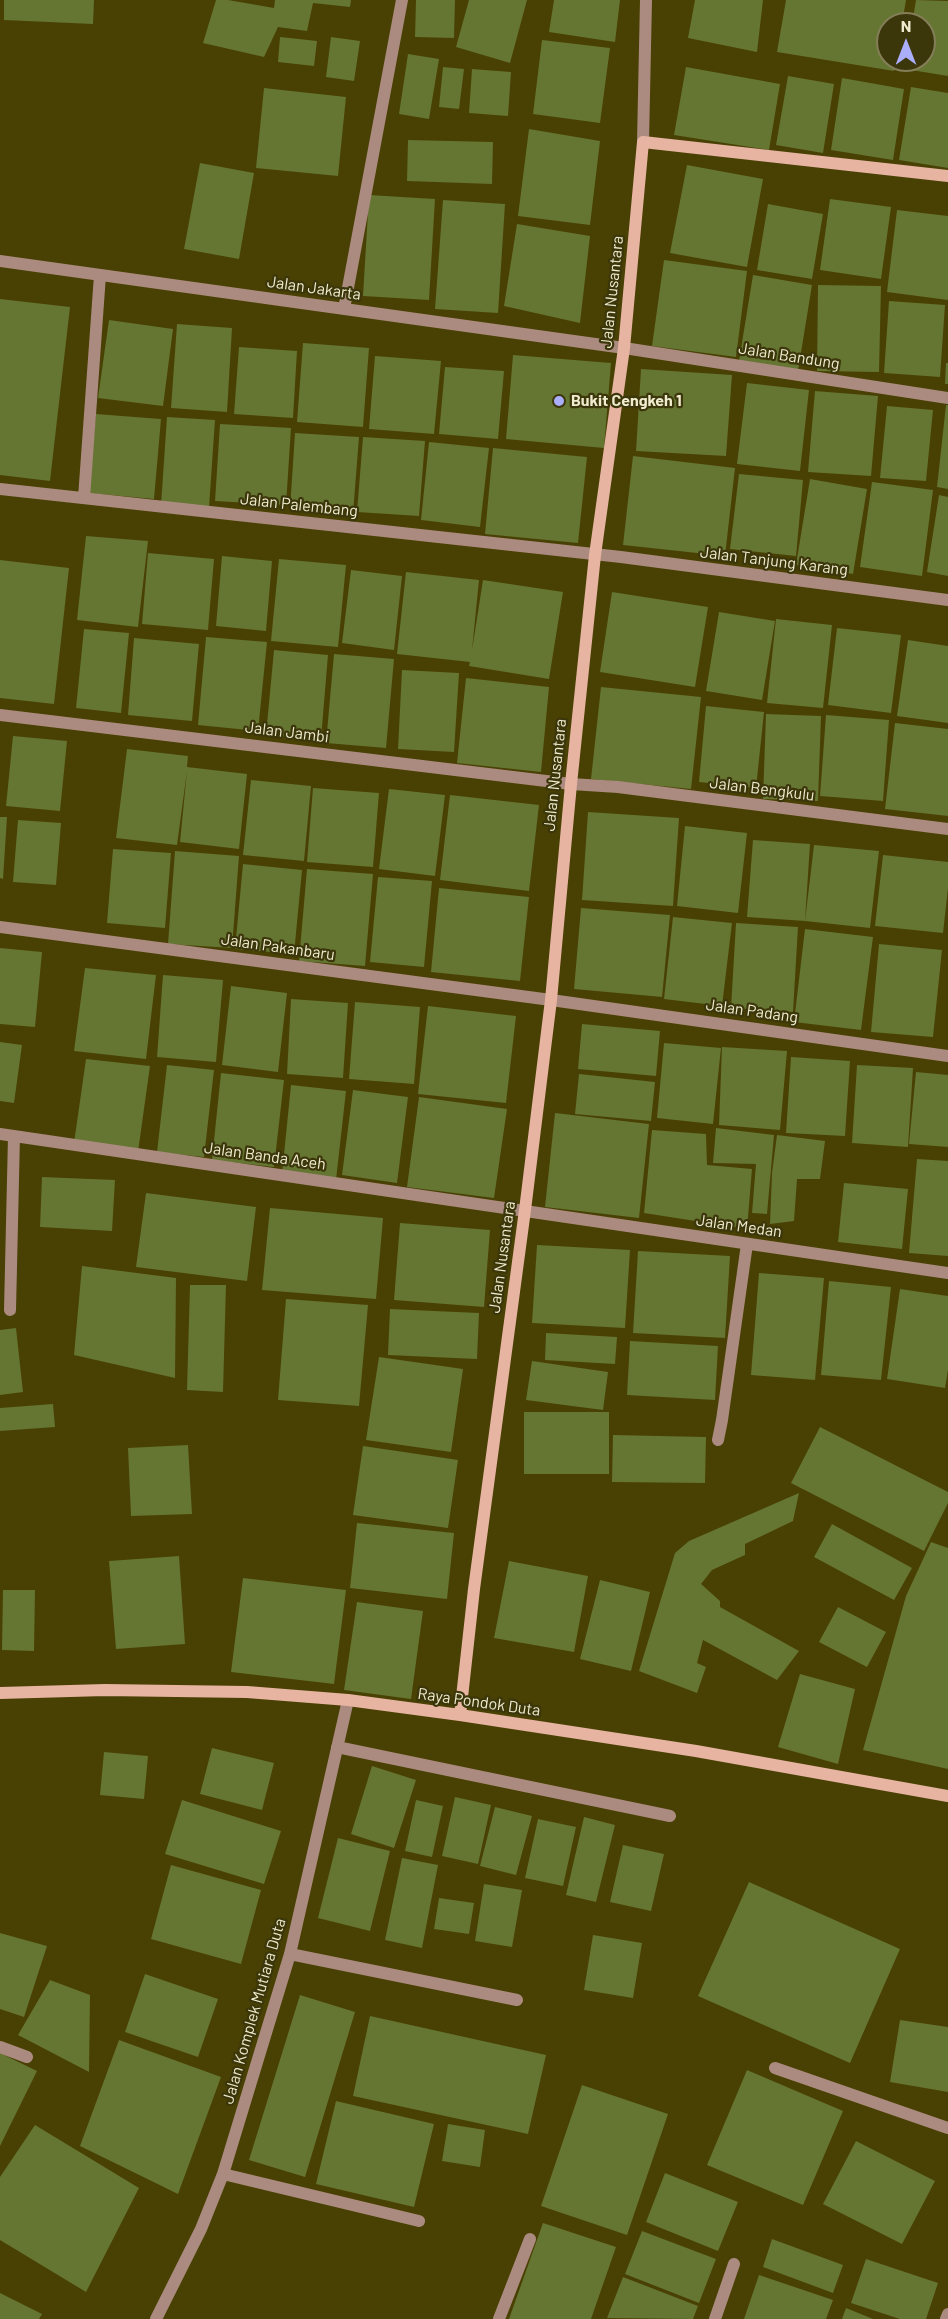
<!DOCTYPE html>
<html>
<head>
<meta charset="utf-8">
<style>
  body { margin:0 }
  #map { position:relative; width:948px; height:2319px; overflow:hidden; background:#494003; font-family:Barlow,sans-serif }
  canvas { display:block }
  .north { position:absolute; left:876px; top:12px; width:60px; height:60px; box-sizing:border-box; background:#3c360b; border:2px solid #847f59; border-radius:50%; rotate:0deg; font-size:16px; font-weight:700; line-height:24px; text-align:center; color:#efeccf }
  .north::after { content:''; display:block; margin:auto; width:21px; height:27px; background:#abaffb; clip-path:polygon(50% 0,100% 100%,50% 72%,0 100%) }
</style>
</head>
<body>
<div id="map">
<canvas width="948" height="2319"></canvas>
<div class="north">N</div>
</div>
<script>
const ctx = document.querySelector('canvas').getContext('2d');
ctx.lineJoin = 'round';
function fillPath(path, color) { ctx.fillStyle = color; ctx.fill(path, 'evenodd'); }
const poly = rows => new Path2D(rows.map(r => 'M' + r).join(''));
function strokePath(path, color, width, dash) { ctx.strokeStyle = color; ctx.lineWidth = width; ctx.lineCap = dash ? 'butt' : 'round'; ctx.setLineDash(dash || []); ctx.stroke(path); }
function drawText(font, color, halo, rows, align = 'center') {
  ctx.font = font + ' Barlow,sans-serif'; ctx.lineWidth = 4.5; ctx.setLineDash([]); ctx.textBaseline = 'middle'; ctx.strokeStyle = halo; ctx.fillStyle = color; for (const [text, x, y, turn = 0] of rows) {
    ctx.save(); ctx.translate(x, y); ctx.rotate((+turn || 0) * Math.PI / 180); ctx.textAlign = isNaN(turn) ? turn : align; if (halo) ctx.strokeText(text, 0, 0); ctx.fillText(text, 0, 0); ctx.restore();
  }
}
fillPath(poly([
  [4,0,94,0,93,24,4,20],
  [216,0,228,0,274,8,275,0,351,0,350,7,313,3,307,31,278,27,264,57,203,43],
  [416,0,455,0,454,38,415,37],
  [469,0,527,0,510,63,456,47],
  [554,0,620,0,615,42,549,32],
  [695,0,763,0,757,52,688,38],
  [786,0,906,0,902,24,888,24,888,60,896,60,894,71,777,52],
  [916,0,948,1,948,76,905,69,907,60,924,60,924,24,912,24],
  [280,37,317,41,314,66,278,62],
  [331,37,360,41,354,81,326,77],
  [542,40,610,48,600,123,533,114],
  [408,54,439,59,429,119,399,114],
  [443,67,464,69,459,109,439,107],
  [686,67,780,84,769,150,674,135],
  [472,69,511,72,508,116,469,113],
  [788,76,834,84,823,153,776,145],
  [842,78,904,89,893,160,831,150],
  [911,87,948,93,948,168,899,160],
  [264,88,346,97,338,176,256,168],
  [529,129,600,141,590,225,518,216],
  [408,140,493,142,492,184,407,181],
  [200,163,254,173,239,259,184,249],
  [687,165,763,179,747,267,670,253],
  [369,195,435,199,429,300,363,296],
  [830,199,891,207,881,279,820,270],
  [443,200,505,204,498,313,435,309],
  [768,204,823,214,812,279,757,270],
  [897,210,948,216,948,300,887,292],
  [517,224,590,236,580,323,504,306],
  [664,260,747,271,736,357,652,346],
  [753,275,812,285,798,371,739,361],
  [818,285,881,286,879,372,817,371],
  [0,299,70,307,50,481,0,475],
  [889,301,945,305,940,377,884,373],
  [109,320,173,329,163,406,98,398],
  [177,324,232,328,227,412,171,408],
  [303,343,369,348,363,427,297,422],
  [239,347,297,351,293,418,234,414],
  [513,355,611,363,604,448,506,439],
  [375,356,441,361,434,434,369,429],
  [946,363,948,363,948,384,945,384],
  [445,367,504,371,498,439,439,434],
  [641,369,732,375,726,456,636,451],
  [747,383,809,390,800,471,737,464],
  [815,391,878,396,871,476,808,472],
  [946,405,948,405,948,489,937,487],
  [887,406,933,410,926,481,880,478],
  [96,414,161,419,154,499,89,493],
  [167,417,215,420,209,508,161,505],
  [220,424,291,428,286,505,215,501],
  [295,433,359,437,353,514,290,509],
  [363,437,425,441,419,516,357,512],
  [429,442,489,448,480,527,421,520],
  [493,448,587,457,578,543,485,534],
  [633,456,735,468,725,556,623,545],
  [739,474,803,480,796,556,730,549],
  [810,479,867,489,853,574,796,565],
  [872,482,933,490,922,576,860,567],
  [939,495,948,497,948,576,927,572],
  [86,536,148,541,138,627,77,620],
  [148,553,214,559,208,630,142,624],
  [222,556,272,561,266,631,216,626],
  [279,559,346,565,338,647,271,641],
  [0,560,69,568,54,704,0,698],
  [351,570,402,576,394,650,342,643],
  [406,572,479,580,472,650,483,580,563,592,549,679,469,666,470,662,397,654],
  [612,592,708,607,695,687,600,672],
  [719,612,775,621,762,700,706,691],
  [776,619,832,625,823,708,767,703],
  [837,628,901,635,891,713,828,705],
  [84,629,129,633,121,713,76,708],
  [206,637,267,642,258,731,198,725],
  [134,638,199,644,192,721,128,715],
  [908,640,948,646,948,723,897,716],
  [274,650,328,655,321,739,266,735],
  [334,654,394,659,386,748,326,743],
  [402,670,459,673,454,752,398,749],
  [466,678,549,687,541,772,457,763],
  [601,687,701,697,691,789,591,779],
  [706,706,764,712,756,788,699,782],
  [766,714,821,716,818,801,763,799],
  [826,715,889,720,883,801,820,796],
  [895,723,948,729,948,816,885,809],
  [13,736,67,741,60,811,6,806],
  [127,749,188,756,187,767,247,774,239,849,180,842,187,771,177,845,116,838],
  [251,780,311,786,304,861,243,855],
  [313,788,379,793,373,867,307,862],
  [389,789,445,795,435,876,379,869],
  [450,795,539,805,529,891,440,880],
  [588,812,679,818,673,906,582,900],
  [0,817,7,817,3,879,0,878],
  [18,820,61,823,56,885,13,882],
  [685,826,747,833,738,913,677,906],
  [753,840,810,844,805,921,747,917],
  [814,845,879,851,870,928,805,921],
  [113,849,171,853,165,928,107,923],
  [175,851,239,856,232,948,168,944],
  [883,855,948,862,948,888,943,933,875,926],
  [243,864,302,870,294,954,235,949],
  [307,869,373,874,365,966,299,961],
  [378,877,432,881,424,967,370,962],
  [439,888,529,897,520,981,431,972],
  [581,908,670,915,662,997,574,989],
  [673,917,732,923,722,1006,664,999],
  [736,923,798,927,793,1012,731,1008],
  [805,929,873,937,861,1030,794,1022],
  [879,944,942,950,933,1037,871,1032],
  [0,948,42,952,35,1027,0,1024],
  [85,968,156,975,146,1059,74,1051],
  [163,975,223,980,216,1062,157,1057],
  [231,986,287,993,278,1072,222,1065],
  [291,999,348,1003,343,1078,287,1074],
  [355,1002,420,1007,414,1084,349,1079],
  [428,1006,516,1016,506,1103,418,1094],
  [582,1024,660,1031,656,1076,578,1069],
  [0,1042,22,1045,14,1103,0,1101],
  [664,1043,721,1048,713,1124,657,1118],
  [722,1047,787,1051,780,1130,719,1125],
  [791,1057,850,1061,845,1136,786,1133],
  [86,1059,150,1066,138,1152,74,1143],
  [167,1065,214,1070,204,1157,157,1152],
  [857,1065,913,1068,908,1147,852,1143],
  [916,1072,948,1075,948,1147,909,1144],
  [221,1073,284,1080,274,1167,212,1160],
  [579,1074,655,1082,651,1121,575,1114],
  [291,1085,346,1091,336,1180,282,1174],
  [353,1090,408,1097,397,1183,342,1175],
  [419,1097,507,1109,494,1198,407,1187],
  [555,1113,649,1124,639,1218,545,1207],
  [716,1128,774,1135,767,1214,752,1213,756,1164,713,1163],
  [652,1130,706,1134,707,1165,752,1169,747,1229,644,1213],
  [777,1135,825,1141,820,1179,797,1179,794,1221,770,1224,772,1173],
  [917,1159,948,1161,948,1256,909,1253],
  [42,1177,115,1180,112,1231,40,1227],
  [844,1183,908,1189,902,1249,838,1242],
  [146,1193,256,1207,247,1281,136,1267],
  [270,1208,383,1218,376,1299,262,1290],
  [400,1223,490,1230,484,1307,394,1300],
  [537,1245,630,1250,625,1328,532,1323],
  [638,1251,730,1256,725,1338,633,1333],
  [82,1266,176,1278,175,1378,74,1355],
  [759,1273,824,1278,815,1380,751,1375],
  [829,1281,891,1287,881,1380,821,1375],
  [190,1285,226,1285,223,1392,187,1390],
  [900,1289,948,1296,948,1370,945,1388,887,1379],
  [286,1299,368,1305,359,1406,278,1400],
  [390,1309,479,1313,477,1359,388,1355],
  [16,1328,23,1392,0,1395,0,1330],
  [546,1333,617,1337,615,1364,545,1360],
  [630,1341,718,1346,715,1400,627,1395],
  [379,1357,463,1369,451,1452,366,1440],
  [532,1361,608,1372,603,1410,526,1400],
  [53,1404,55,1427,0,1431,0,1408],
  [524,1412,609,1412,609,1474,524,1474],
  [820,1427,948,1492,948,1503,924,1551,791,1483],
  [613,1435,706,1437,705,1483,612,1482],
  [188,1445,192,1514,131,1516,128,1448],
  [363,1446,458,1460,448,1528,353,1515],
  [799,1493,793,1521,745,1544,745,1555,712,1570,701,1584,720,1601,720,1607,799,1651,777,1680,703,1640,697,1663,706,1667,697,1693,639,1671,675,1553,689,1541],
  [357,1523,454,1533,447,1599,350,1588],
  [832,1524,912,1568,894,1600,814,1557],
  [931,1542,948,1548,948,1769,863,1750,906,1596],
  [179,1556,185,1644,116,1649,109,1561],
  [509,1561,588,1576,574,1652,494,1638],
  [243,1578,346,1590,334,1684,231,1672],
  [600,1580,650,1592,631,1671,580,1659],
  [3,1590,35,1590,34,1651,2,1650],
  [357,1602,423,1611,411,1699,344,1690],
  [838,1607,886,1632,867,1667,819,1642],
  [800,1674,855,1689,838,1764,778,1747],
  [212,1748,274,1763,262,1810,200,1794],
  [104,1752,148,1756,144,1799,100,1795],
  [372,1766,416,1780,394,1848,351,1834],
  [455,1797,491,1805,478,1864,442,1856],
  [182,1800,281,1831,264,1884,165,1854],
  [416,1800,443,1806,432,1857,405,1851],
  [495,1807,532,1816,516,1875,480,1866],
  [584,1817,615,1825,596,1902,566,1895],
  [538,1819,576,1827,563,1886,525,1878],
  [338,1838,390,1851,370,1931,318,1918],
  [623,1845,664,1854,651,1911,610,1902],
  [402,1858,438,1865,422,1948,385,1940],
  [171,1865,261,1890,241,1964,151,1939],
  [749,1882,900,1949,850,2063,698,1996],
  [484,1884,522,1890,512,1947,475,1941],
  [439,1898,474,1903,469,1934,434,1929],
  [0,1933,47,1946,24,2017,0,2009],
  [593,1935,642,1943,633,1998,584,1990],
  [145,1974,218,1999,198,2057,125,2032],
  [50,1980,90,1995,89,2072,18,2035],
  [300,1995,355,2012,305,2177,249,2160],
  [370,2016,546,2055,528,2134,353,2096],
  [900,2020,948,2027,948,2092,890,2082],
  [119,2040,221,2077,178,2194,80,2146],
  [0,2053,37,2071,0,2146],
  [747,2070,843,2111,803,2205,707,2165],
  [582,2085,668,2114,627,2235,541,2206],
  [336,2101,434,2124,414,2207,316,2184],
  [448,2124,485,2130,480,2167,442,2161],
  [35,2125,139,2188,86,2292,0,2240,0,2177],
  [856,2141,935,2181,902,2244,823,2204],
  [665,2173,738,2202,718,2251,646,2222],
  [543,2223,616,2247,591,2319,509,2319],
  [642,2231,716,2259,699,2303,625,2274],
  [772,2239,843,2265,833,2293,763,2267],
  [866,2259,938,2283,926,2319,900,2319,851,2303],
  [759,2275,833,2300,826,2319,744,2319],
  [623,2277,698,2306,693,2319,607,2318],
  [0,2293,42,2314,39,2319,0,2319],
  [846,2308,873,2319,842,2319]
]), '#657532');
strokePath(poly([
  [643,142,646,0],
  [0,261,624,348,948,398],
  [344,309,402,0],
  [0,489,621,557,948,600],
  [84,498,100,275],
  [0,715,571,784,618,787,948,829],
  [0,927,551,1000,948,1056],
  [0,1134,948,1273],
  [10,1310,14,1136],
  [718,1440,722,1420,747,1244],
  [337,1747,670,1816],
  [290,1954,517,2000],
  [0,2047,27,2057],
  [775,2068,948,2128],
  [223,2174,419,2221],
  [156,2319,201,2229,223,2174,290,1954,348,1700],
  [499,2319,530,2239],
  [715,2319,734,2264],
  [946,2319,948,2314]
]), '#ab8b7f', 12);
strokePath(poly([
  [0,1693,105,1690,247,1692,348,1700,460,1715,696,1751,948,1796],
  [460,1715,474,1589,525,1210,551,1000,571,784,595,555,624,348,643,142,948,176]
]), '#e7b4a2', 12);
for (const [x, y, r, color] of [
  [559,401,6,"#abaffb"]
]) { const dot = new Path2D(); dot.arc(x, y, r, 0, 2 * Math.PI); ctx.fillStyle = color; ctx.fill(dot); strokePath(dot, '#3c360b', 2); }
drawText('16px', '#efeccf', '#3c360b', [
  ["Jalan Jakarta",314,288,8],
  ["Jalan Nusantara",612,292,-84],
  ["Jalan Bandung",789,356,9],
  ["Jalan Palembang",299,505,6],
  ["Jalan Tanjung Karang",774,561,7],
  ["Jalan Jambi",287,732,7],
  ["Jalan Nusantara",555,775,-84],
  ["Jalan Bengkulu",762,789,7],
  ["Jalan Pakanbaru",278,947,8],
  ["Jalan Padang",752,1011,8],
  ["Jalan Banda Aceh",265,1156,8],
  ["Jalan Medan",739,1226,8],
  ["Jalan Nusantara",502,1257,-82],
  ["Raya Pondok Duta",479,1702,8],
  ["Jalan Komplek Mutiara Duta",254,2011,-74]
]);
drawText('bold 16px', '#efeccf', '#3c360b', [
  ["Bukit Cengkeh 1",571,401]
], 'left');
</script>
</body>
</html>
